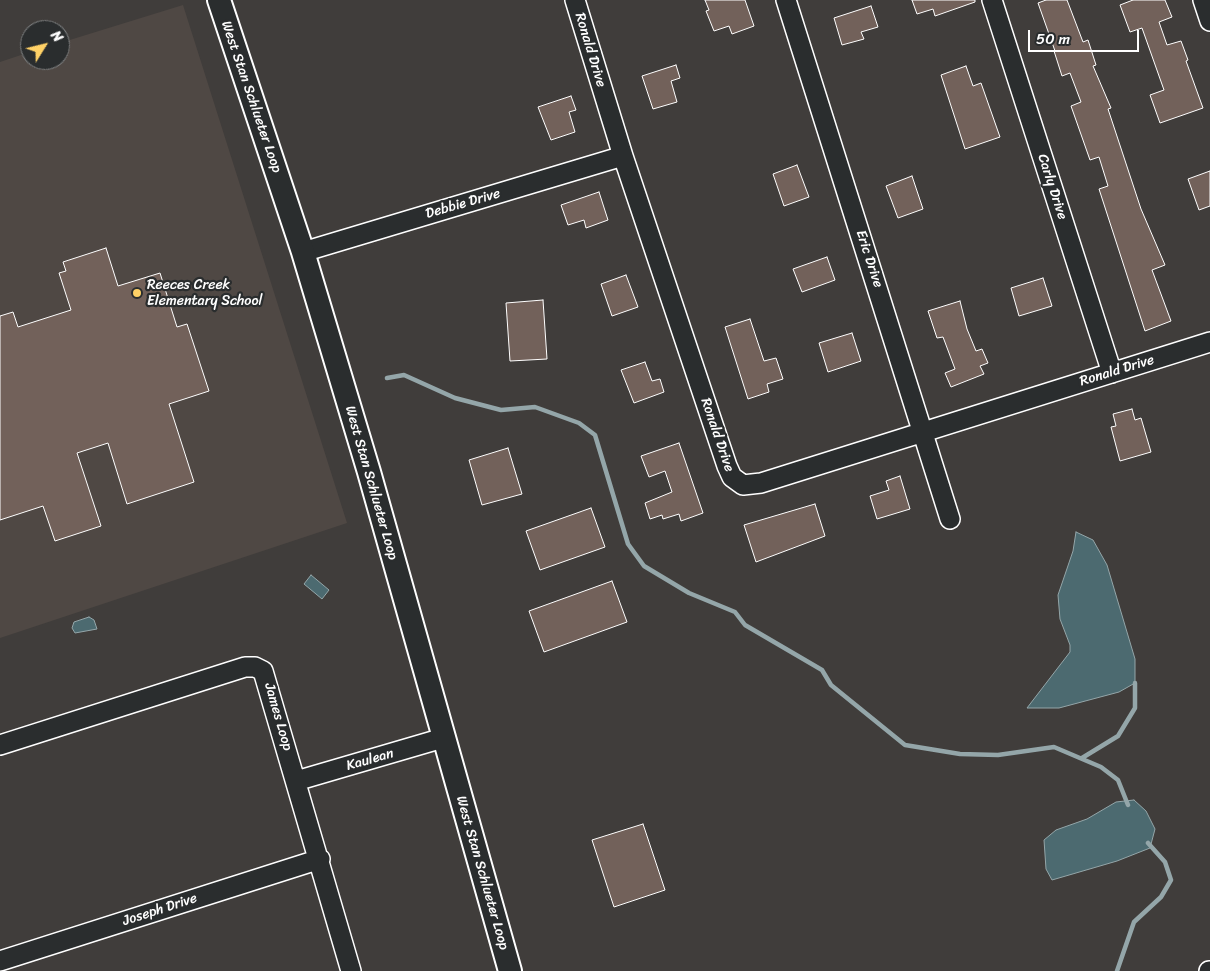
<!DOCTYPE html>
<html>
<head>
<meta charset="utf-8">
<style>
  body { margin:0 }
  #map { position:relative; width:1210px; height:971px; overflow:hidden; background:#403d3b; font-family:Sriracha,sans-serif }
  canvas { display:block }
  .north { position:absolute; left:20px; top:20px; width:50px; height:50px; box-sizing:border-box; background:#2a2d2e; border:1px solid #7f8182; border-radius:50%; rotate:54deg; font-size:14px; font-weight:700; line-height:20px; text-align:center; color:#fff }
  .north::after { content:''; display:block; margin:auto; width:18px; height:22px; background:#ffd166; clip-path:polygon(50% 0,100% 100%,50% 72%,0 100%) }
  .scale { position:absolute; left:1028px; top:30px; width:111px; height:22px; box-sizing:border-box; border:2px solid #fff; border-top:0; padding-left:6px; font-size:15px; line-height:18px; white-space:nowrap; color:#fff; -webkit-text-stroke:4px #2a2d2e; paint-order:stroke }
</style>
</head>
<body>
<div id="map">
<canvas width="1210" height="971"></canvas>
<div class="north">N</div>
<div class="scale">50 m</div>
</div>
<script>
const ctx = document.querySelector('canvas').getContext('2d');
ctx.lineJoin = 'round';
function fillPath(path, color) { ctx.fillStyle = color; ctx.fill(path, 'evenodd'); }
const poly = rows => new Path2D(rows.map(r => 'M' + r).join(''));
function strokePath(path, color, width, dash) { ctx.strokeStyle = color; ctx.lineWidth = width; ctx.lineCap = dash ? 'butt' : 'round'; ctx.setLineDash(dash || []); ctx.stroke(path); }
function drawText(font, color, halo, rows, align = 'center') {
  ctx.font = font + ' Sriracha,sans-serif'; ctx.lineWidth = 4.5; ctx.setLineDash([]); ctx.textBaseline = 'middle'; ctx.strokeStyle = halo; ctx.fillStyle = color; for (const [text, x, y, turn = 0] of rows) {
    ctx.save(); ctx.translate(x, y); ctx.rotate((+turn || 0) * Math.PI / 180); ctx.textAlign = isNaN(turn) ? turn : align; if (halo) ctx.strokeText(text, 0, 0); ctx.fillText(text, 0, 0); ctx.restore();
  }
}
fillPath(poly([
  [183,5,347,523,0,638,0,62,30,52,30,60,60,60,60,43]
]), '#4f4844');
const water = poly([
  [1076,532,1093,540,1107,565,1135,659,1135,683,1119,692,1059,708,1027,708,1070,652,1070,645,1060,619,1058,595,1073,551,1076,532],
  [311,575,329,590,322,599,304,584,311,575],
  [89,617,94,620,97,629,75,633,72,628,74,622,89,617],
  [1134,800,1146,811,1155,829,1150,848,1117,861,1052,880,1046,869,1044,840,1056,830,1087,819,1116,802,1134,800]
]);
fillPath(water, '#4c6a70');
strokePath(water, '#94a6a9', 1);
strokePath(poly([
  [387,378,404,375,455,398,501,410,535,407,579,423,595,435,628,544,644,566,689,593,735,612,745,625,822,670,831,685,905,745,960,754,998,755,1054,747,1101,767,1118,780,1128,805],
  [1082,758,1118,736,1135,708,1135,683],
  [1117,971,1134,922,1161,897,1171,880,1165,862,1148,843]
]), '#94a6a9', 4.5);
const building = poly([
  [705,0,745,0,754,26,732,34,729,26,714,31,706,11,709,10,705,0],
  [912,0,975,0,975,2,935,16,933,9,917,14,912,0],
  [1046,0,1067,0,1083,42,1088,40,1096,65,1093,66,1111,108,1108,109,1141,209,1165,265,1152,270,1171,321,1145,331,1099,189,1108,186,1099,157,1090,160,1071,106,1081,102,1070,73,1062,76,1054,51,1055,51,1038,3,1046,0],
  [1133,0,1165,0,1172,17,1159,22,1167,45,1181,41,1188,60,1186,61,1203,108,1160,123,1150,95,1164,90,1142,28,1130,32,1120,5,1133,0],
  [871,6,878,27,861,32,864,39,842,45,834,18,871,6],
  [676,65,680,78,671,81,677,102,653,109,642,76,676,65],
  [966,66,973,86,981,83,1000,137,965,149,941,75,966,66],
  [571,96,576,110,569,112,575,132,551,140,538,107,571,96],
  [797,165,809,197,784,206,773,174,797,165],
  [1210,171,1210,206,1199,210,1188,179,1210,171],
  [912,176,923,209,898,218,886,186,912,176],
  [599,192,608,220,586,228,584,220,568,225,561,205,599,192],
  [106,248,118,286,160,273,177,327,187,324,209,391,169,404,194,482,127,504,108,443,77,453,101,526,55,541,43,506,0,520,0,316,13,312,18,327,71,310,59,273,66,271,63,262,106,248],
  [827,257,835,280,802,292,793,269,827,257],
  [626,275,638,307,612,316,601,284,626,275],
  [1043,278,1052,306,1019,316,1011,288,1043,278],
  [543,300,547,359,510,361,506,303,543,300],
  [960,301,967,329,976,351,982,349,988,363,980,366,984,374,951,387,945,373,955,369,943,337,937,338,928,311,960,301],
  [750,319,764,361,776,358,783,379,767,384,769,392,748,399,725,327,750,319],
  [852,333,861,361,828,372,819,343,852,333],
  [645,362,652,381,660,379,664,392,634,403,621,370,645,362],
  [1132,409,1135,420,1141,418,1151,452,1120,461,1111,427,1116,426,1113,414,1132,409],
  [679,443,703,513,681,521,679,514,663,519,662,515,650,519,645,503,672,492,665,471,649,477,641,456,679,443],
  [508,448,522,494,482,505,469,460,508,448],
  [900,476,910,509,877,519,870,496,889,490,886,481,900,476],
  [815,504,825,536,756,562,744,525,815,504],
  [591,508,605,547,540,570,526,531,591,508],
  [612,581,627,622,544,652,529,611,612,581],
  [643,824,665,890,614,907,592,840,643,824]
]);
fillPath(building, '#72615a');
strokePath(building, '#fff', 1);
const minor = poly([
  [575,0,623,156,727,466,732,477,743,485,761,483,1210,342],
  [786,0,950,519],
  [992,0,1112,373],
  [1203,0,1210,21],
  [303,252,623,156],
  [0,745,245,667,255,667,263,671,351,971],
  [296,781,443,738],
  [0,961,320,859],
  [1209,971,1210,971]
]);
const major = poly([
  [219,0,303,252,369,472,510,971]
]);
strokePath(minor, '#fff', 22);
strokePath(major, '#fff', 26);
strokePath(minor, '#2a2d2e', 19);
strokePath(major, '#2a2d2e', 22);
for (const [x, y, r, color] of [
  [137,293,5,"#ffd166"]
]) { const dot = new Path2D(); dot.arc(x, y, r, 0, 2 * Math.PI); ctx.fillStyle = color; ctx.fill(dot); strokePath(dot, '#2a2d2e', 2); }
drawText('14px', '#fff', '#2a2d2e', [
  ["Ronald Drive",590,50,73],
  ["West Stan Schlueter Loop",251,97,71],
  ["Carly Drive",1052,187,72],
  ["Debbie Drive",463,204,-16],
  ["Eric Drive",869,259,72],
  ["Ronald Drive",1117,371,-17],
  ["Ronald Drive",717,435,71],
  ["West Stan Schlueter Loop",371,483,74],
  ["James Loop",278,717,74],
  ["Kaulean",370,760,-16],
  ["West Stan Schlueter Loop",482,873,74],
  ["Joseph Drive",160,910,-18]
]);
drawText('14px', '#fff', '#2a2d2e', [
  ["Reeces Creek",147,285],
  ["Elementary School",147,301]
], 'left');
</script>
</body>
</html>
